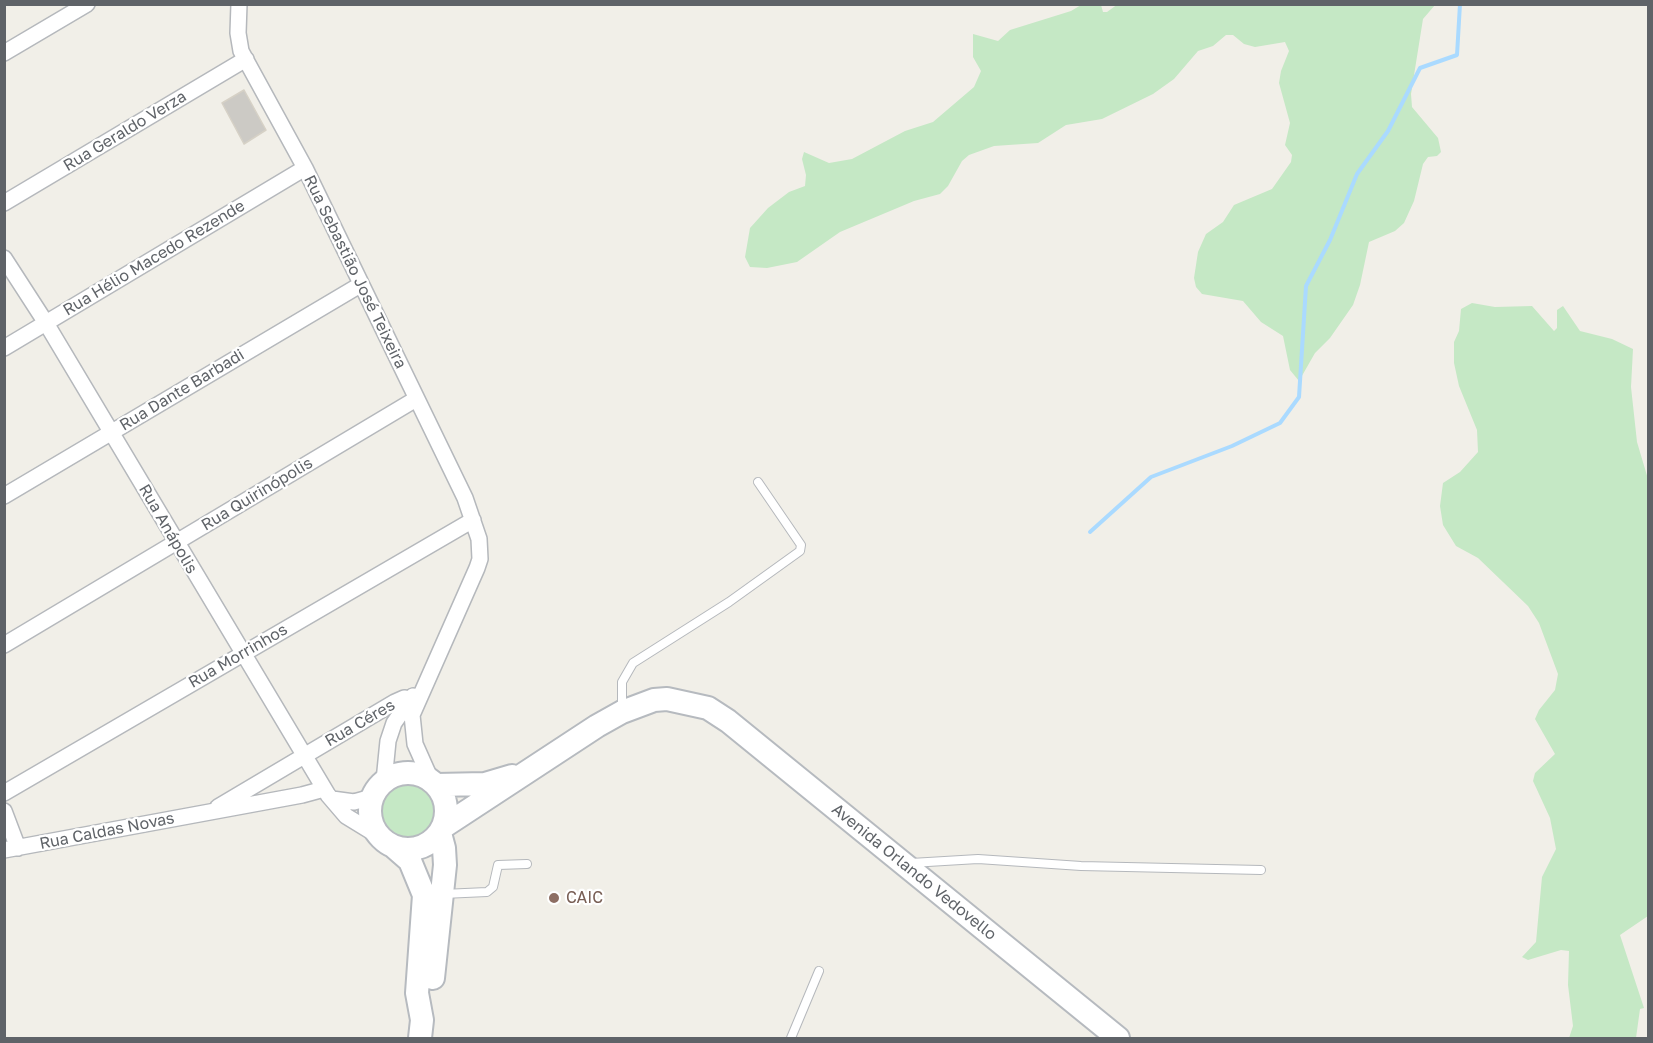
<!DOCTYPE html>
<html>
<head>
<meta charset="utf-8">
<style>
  body { margin:0 }
  #map { position:relative; width:1653px; height:1043px; overflow:hidden; background:#f1efe8; font-family:"Golos Text",sans-serif }
  canvas { display:block }
  .frame { position:absolute; inset:0; border:6px solid #5f6368; pointer-events:none }
</style>
</head>
<body>
<div id="map">
<canvas width="1653" height="1043"></canvas>
<div class="frame"></div>
</div>
<script>
const ctx = document.querySelector('canvas').getContext('2d');
ctx.lineJoin = 'round';
function fillPath(path, color) { ctx.fillStyle = color; ctx.fill(path, 'evenodd'); }
const poly = rows => new Path2D(rows.map(r => 'M' + r).join(''));
function strokePath(path, color, width, dash) { ctx.strokeStyle = color; ctx.lineWidth = width; ctx.lineCap = dash ? 'butt' : 'round'; ctx.setLineDash(dash || []); ctx.stroke(path); }
function drawText(font, color, halo, rows, align = 'center') {
  ctx.font = font + ' "Golos Text",sans-serif'; ctx.lineWidth = 4.5; ctx.setLineDash([]); ctx.textBaseline = 'middle'; ctx.strokeStyle = halo; ctx.fillStyle = color; for (const [text, x, y, turn = 0] of rows) {
    ctx.save(); ctx.translate(x, y); ctx.rotate((+turn || 0) * Math.PI / 180); ctx.textAlign = isNaN(turn) ? turn : align; if (halo) ctx.strokeText(text, 0, 0); ctx.fillText(text, 0, 0); ctx.restore();
  }
}
fillPath(poly([
  [1118,4,1435,5,1423,19,1411,94,1412,107,1438,138,1441,152,1437,156,1428,157,1423,164,1414,201,1404,223,1395,231,1369,242,1360,285,1353,305,1330,338,1315,353,1299,381,1290,370,1283,336,1261,322,1243,301,1202,294,1196,287,1194,278,1198,252,1206,234,1223,222,1234,205,1272,189,1291,162,1292,155,1285,145,1290,123,1279,83,1281,71,1289,51,1285,42,1255,47,1244,44,1233,35,1226,35,1213,46,1198,51,1174,79,1153,94,1102,119,1066,125,1038,143,994,146,969,155,962,161,948,186,940,194,914,201,840,232,797,262,767,268,750,267,745,257,750,228,768,208,789,192,805,186,806,175,802,159,804,152,829,163,852,159,905,131,933,122,974,87,981,71,973,57,973,34,998,41,1010,30,1071,11,1081,5,1101,5,1103,12,1107,12],
  [1472,303,1495,307,1532,306,1554,331,1557,328,1557,310,1563,306,1580,331,1612,339,1633,349,1631,387,1637,442,1648,479,1648,916,1620,935,1644,1008,1640,1009,1636,1038,1569,1038,1573,1026,1568,985,1569,951,1561,950,1528,960,1522,957,1536,942,1542,877,1556,849,1550,818,1533,781,1535,773,1555,754,1535,719,1539,710,1555,690,1558,674,1539,623,1528,606,1478,558,1456,546,1443,525,1440,506,1443,483,1460,472,1478,452,1477,430,1459,386,1454,363,1454,342,1459,331,1461,309],
  '375 811a33 33 0 1 1 66 0a33 33 0 1 1-66 0Z'
]), '#c5e8c5');
strokePath(poly([
  [1090,532,1151,477,1232,446,1280,423,1299,397,1306,286,1330,240,1357,174,1388,131,1420,68,1457,55,1460,4]
]), '#aadaff', 4);
const building = poly([
  [244,90,266,130,244,144,222,103,244,90]
]);
fillPath(building, '#cccac5');
strokePath(building, '#d6d1c6', 1.5);
const lane = poly([
  [622,708,622,682,633,663,729,602,800,551,801,545,758,482],
  [911,863,978,859,1081,866,1261,870],
  [443,894,487,892,493,887,498,865,527,864],
  [791,1038,819,971]
]);
const street = poly([
  [239,4,238,33,241,51,305,168,465,498,479,539,480,559,477,568,412,715,415,744,431,780],
  [4,53,87,4],
  [4,203,246,59],
  [4,258,46,323,328,795,346,816,377,835],
  [4,348,305,168],
  [4,496,360,285],
  [4,645,416,399],
  [384,781,388,741,394,723,413,696],
  [4,793,473,520],
  [332,799,354,802,372,797],
  [218,807,395,702,404,698,411,699,415,702],
  [4,811,18,848],
  [4,850,302,795,324,789]
]);
const secondary = poly([
  '370 811a38 38 0 1 1 76 0a38 38 0 1 1-76 0Z',
  [436,785,485,784,512,776],
  [443,827,597,726,622,712,654,700,667,699,708,708,728,721,1118,1038],
  [394,847,410,861,424,895,417,993,422,1020,420,1038],
  [433,978,445,865,444,848,440,833]
]);
strokePath(lane, '#b5b8bc', 10);
strokePath(street, '#b5b8bc', 18);
strokePath(secondary, '#b6babf', 26);
strokePath(lane, '#fff', 8);
strokePath(street, '#fff', 15);
strokePath(secondary, '#fff', 22);
for (const [x, y, r, color] of [
  [554,898,6,"#8d6e63"]
]) { const dot = new Path2D(); dot.arc(x, y, r, 0, 2 * Math.PI); ctx.fillStyle = color; ctx.fill(dot); strokePath(dot, '#fff', 2); }
drawText('16px', '#5f6368', '#fff', [
  ["Rua Geraldo Verza",125,131,-31],
  ["Rua Hélio Macedo Rezende",154,258,-31],
  ["Rua Sebastião José Teixeira",355,272,64],
  ["Rua Dante Barbadi",182,390,-31],
  ["Rua Quirinópolis",257,494,-31],
  ["Rua Anápolis",168,529,60],
  ["Rua Morrinhos",238,656,-30],
  ["Rua Céres",360,723,-30],
  ["Rua Caldas Novas",107,831,-11],
  ["Avenida Orlando Vedovello",914,872,39]
]);
drawText('16px', '#785e54', '#fff', [
  ["CAIC",566,898]
], 'left');
</script>
</body>
</html>
